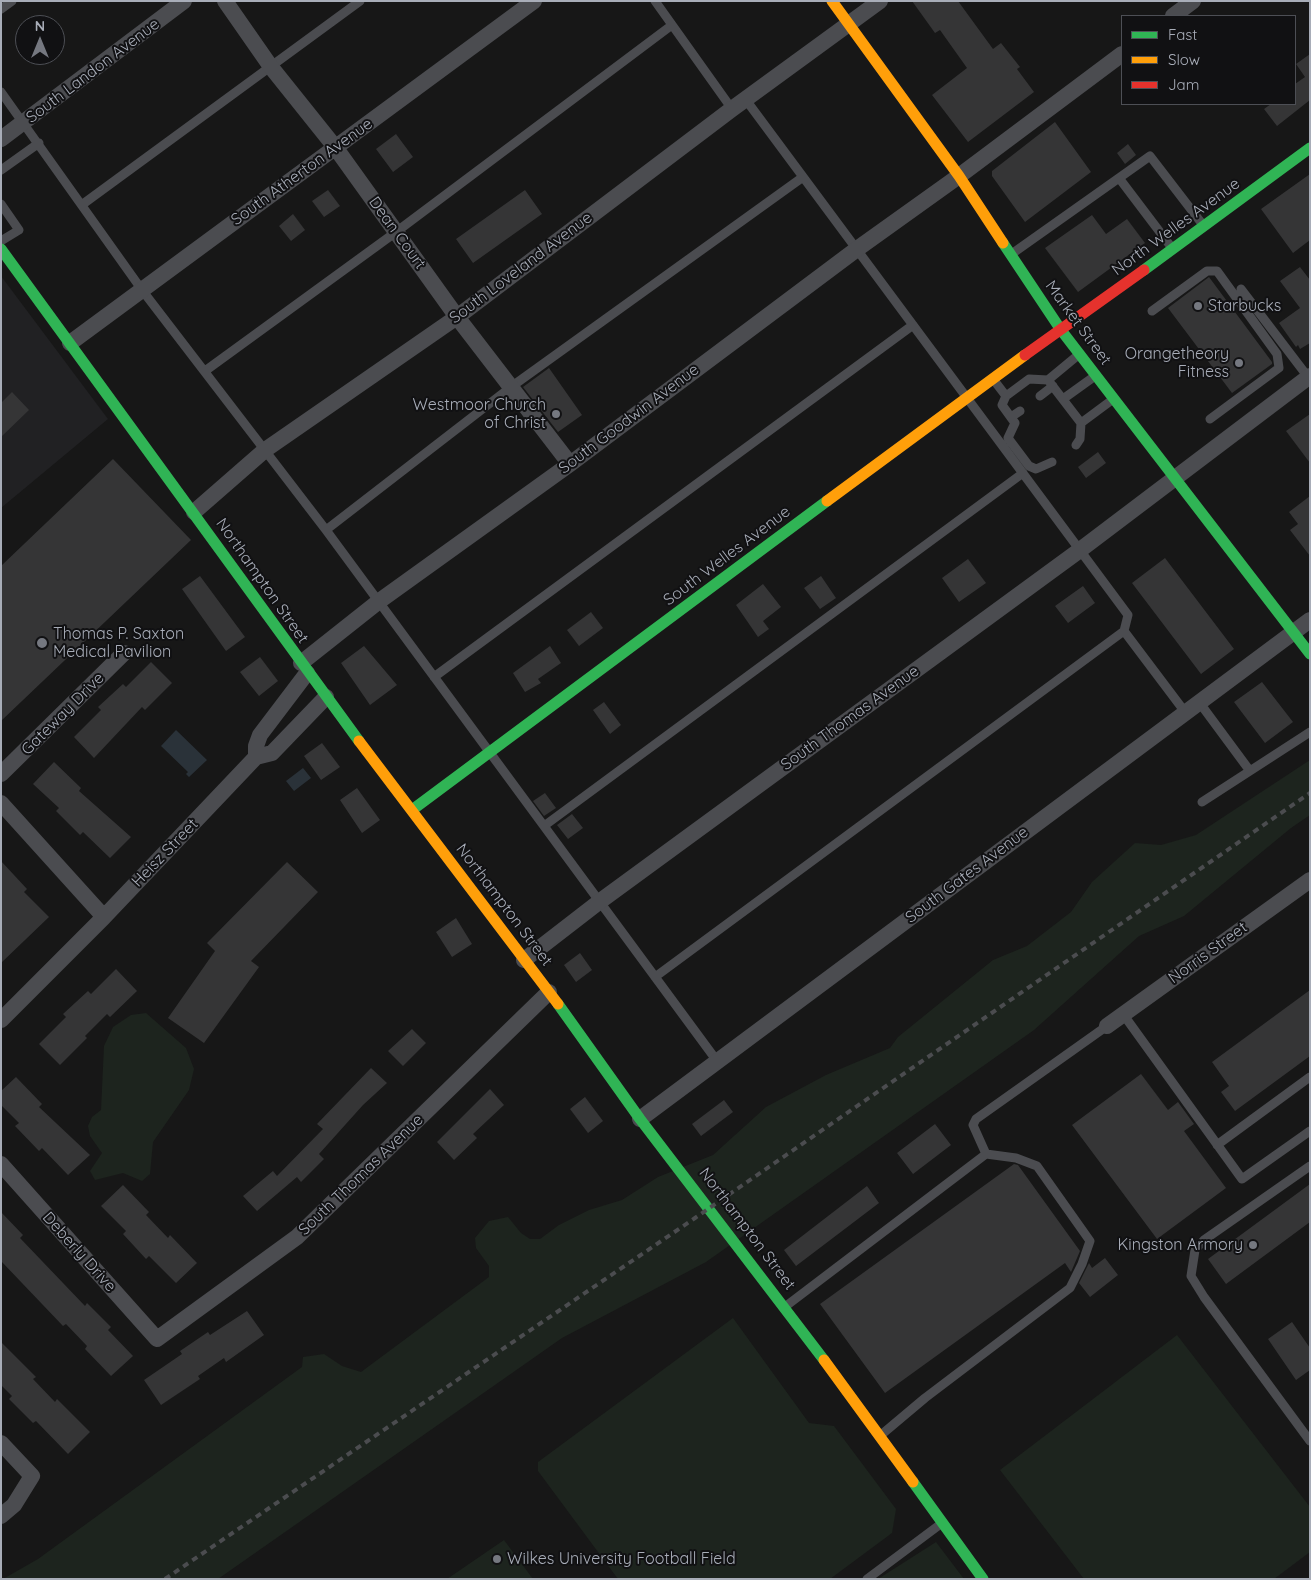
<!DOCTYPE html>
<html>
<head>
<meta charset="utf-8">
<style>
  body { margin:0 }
  #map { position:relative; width:1311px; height:1580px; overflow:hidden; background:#171717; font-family:Quicksand,sans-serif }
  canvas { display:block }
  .frame { position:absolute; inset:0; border:2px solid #a8adb8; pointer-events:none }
  .legend { position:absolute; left:1121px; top:15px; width:175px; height:90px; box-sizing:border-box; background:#111113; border:1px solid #4d4f55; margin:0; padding:6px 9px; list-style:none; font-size:15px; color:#a8adb8 }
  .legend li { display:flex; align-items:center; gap:10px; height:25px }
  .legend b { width:25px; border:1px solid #4d4f55 }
  .north { position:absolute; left:15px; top:15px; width:50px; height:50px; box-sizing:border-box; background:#111113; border:1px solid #4d4f55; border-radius:50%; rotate:0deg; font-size:14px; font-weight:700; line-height:20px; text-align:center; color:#a8adb8 }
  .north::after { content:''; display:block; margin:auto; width:18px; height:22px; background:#757880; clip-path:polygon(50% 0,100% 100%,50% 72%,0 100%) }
</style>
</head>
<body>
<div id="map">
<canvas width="1311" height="1580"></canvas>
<div class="frame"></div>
<ul class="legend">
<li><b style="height:6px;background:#30b455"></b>Fast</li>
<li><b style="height:6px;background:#ff9f0a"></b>Slow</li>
<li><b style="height:6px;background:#e5322d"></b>Jam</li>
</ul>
<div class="north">N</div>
</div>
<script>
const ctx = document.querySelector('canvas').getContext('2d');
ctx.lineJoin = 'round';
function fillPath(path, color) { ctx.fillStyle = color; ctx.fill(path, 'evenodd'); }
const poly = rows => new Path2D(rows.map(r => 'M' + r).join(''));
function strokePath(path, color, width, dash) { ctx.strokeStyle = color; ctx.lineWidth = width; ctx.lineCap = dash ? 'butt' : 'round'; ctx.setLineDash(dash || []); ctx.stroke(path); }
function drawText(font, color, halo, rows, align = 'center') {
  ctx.font = font + ' Quicksand,sans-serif'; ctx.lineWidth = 4; ctx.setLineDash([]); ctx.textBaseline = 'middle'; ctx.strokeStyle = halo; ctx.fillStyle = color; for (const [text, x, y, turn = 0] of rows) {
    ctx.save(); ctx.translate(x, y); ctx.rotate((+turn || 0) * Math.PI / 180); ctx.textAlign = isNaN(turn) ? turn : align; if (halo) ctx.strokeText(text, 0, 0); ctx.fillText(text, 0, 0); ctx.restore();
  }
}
fillPath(poly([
  [1,276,108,419,1,508]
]), '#212123');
fillPath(poly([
  [1310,760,1310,815,1291,828,1184,916,1139,936,1034,1030,706,1262,562,1338,218,1579,3,1579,38,1559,302,1367,303,1357,324,1354,342,1366,361,1372,489,1277,489,1266,476,1248,475,1238,489,1221,508,1217,521,1233,530,1239,540,1239,559,1225,589,1210,622,1200,658,1177,713,1155,766,1107,826,1075,890,1048,898,1037,993,960,1027,946,1071,912,1092,882,1135,843,1161,845,1196,835],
  [146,1013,186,1048,194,1069,189,1090,153,1142,150,1174,142,1181,123,1173,95,1180,90,1171,102,1153,90,1136,88,1126,92,1117,101,1110,104,1046,113,1027,131,1015],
  [733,1318,809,1423,834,1426,896,1509,892,1533,830,1579,618,1579,538,1471,538,1462],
  [1177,1335,1310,1507,1310,1552,1274,1579,1084,1579,1000,1470],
  [504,1540,533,1579,447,1579],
  [936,1542,964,1579,878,1579]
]), '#1d241e');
fillPath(poly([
  [176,730,207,760,189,777,186,774,188,772,161,746],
  [303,768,311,778,294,791,286,781]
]), '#2a3239');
fillPath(poly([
  [912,1,958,1,993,49,1001,43,1020,67,1017,69,1034,92,968,142,932,95,967,68,940,30,935,33],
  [1310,54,1310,100,1277,126,1264,109,1271,104,1295,104,1295,84,1305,77,1296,64],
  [1055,122,1091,172,1025,222,992,176,992,171],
  [396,134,413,157,393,172,376,149],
  [1128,144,1136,155,1125,164,1117,153],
  [1310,174,1310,240,1293,253,1261,209],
  [328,190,340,206,324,217,312,201],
  [525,190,542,214,473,263,456,239],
  [293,214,305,230,291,241,279,226],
  [1092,215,1106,234,1127,219,1145,243,1078,292,1045,248],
  [1300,267,1310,280,1310,343,1300,349,1298,345,1296,347,1279,323,1300,308,1280,281],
  [1209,277,1272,362,1272,364,1232,393,1168,308],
  [549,368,582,415,558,432,523,387],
  [12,392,29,410,1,437,1,403],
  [1310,414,1310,463,1286,431],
  [1098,452,1106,463,1086,478,1078,467],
  [113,459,191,540,1,721,1,566],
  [1310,496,1310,556,1290,530,1298,524,1289,512],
  [1165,558,1234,649,1201,674,1132,583],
  [968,559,986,583,959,602,942,578],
  [200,576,245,637,226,651,182,589],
  [821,576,836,598,820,609,804,588],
  [763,584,781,607,763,621,769,629,758,637,736,605],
  [1083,586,1095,603,1068,623,1055,606],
  [591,612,603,628,579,646,567,630],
  [364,646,397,685,370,705,341,663],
  [550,646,561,663,538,679,541,683,525,692,513,673],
  [260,657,278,681,259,696,240,672],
  [151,662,172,683,145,710,142,707,94,758,74,737,101,710,98,707,123,684,126,687],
  [1262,682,1293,722,1265,743,1234,702],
  [604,702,621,725,610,734,593,710],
  [322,743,340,767,321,780,304,756],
  [54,762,81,788,79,791,131,837,110,858,83,832,80,835,56,811,59,808,33,784],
  [357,788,380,820,362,833,340,800],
  [545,793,556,808,544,816,533,801],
  [572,814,583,828,568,839,557,825],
  [1,861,27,889,24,892,49,917,1,963],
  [287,862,318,892,251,961,259,967,204,1043,168,1018,215,951,207,943],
  [456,918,472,944,452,957,436,932],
  [580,953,592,970,576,982,564,965],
  [116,969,137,991,110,1017,107,1014,85,1036,87,1038,60,1065,39,1044,66,1017,63,1014,88,991,91,994],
  [1310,990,1310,1056,1235,1111,1221,1092,1229,1086,1212,1062],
  [412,1029,426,1043,403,1066,388,1051],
  [371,1068,387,1083,363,1105,319,1154,324,1159,301,1182,297,1177,257,1211,243,1196,273,1171,277,1176,323,1129,317,1124],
  [1141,1074,1168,1110,1178,1102,1194,1124,1184,1131,1226,1188,1157,1239,1072,1125],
  [16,1077,42,1104,39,1107,90,1155,68,1175,42,1148,39,1151,15,1126,19,1123,1,1105,1,1091],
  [490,1089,504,1105,473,1134,477,1138,454,1160,437,1142],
  [585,1097,603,1121,588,1133,570,1109],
  [724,1100,733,1112,701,1136,692,1124],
  [935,1124,951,1145,913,1174,897,1153],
  [1014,1164,1018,1165,1080,1251,1071,1272,1065,1263,885,1393,820,1304],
  [1310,1184,1310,1222,1226,1284,1208,1259],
  [123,1185,149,1212,146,1215,168,1238,170,1235,197,1263,176,1283,149,1256,146,1259,123,1234,126,1231,101,1206],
  [867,1186,879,1203,796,1266,784,1250],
  [1,1212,23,1235,20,1238,85,1306,87,1303,111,1327,108,1330,133,1356,111,1376,85,1349,87,1346,66,1324,63,1326,1,1261],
  [1105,1258,1118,1275,1090,1297,1079,1283,1089,1263,1092,1268],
  [247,1311,264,1335,226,1362,224,1358,198,1376,200,1379,161,1405,144,1380,182,1354,180,1351,208,1332,210,1335],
  [1292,1322,1310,1348,1310,1370,1296,1380,1268,1339],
  [1,1342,36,1377,33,1379,55,1402,57,1399,90,1432,68,1454,36,1421,33,1423,9,1399,12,1396,1,1385]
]), '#353536');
strokePath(poly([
  [655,1,732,109],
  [1,9,12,1],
  [1,92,142,290,326,530,717,1061],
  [1,170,39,143],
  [1119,178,1172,248],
  [1,204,19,230,1,241],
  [83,204,360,1],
  [1013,253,1150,156,1203,225],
  [1241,289,1308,377],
  [1152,311,1207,271,1217,271,1277,354,1279,368,1210,419],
  [205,371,396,232,672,25],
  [993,379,1006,396,1029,379,1048,380,1081,423,1112,400],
  [1048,380,1077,356],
  [1006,396,1002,405,1015,423,1008,438,1029,466,1036,469,1052,462],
  [1040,396,1053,386],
  [1063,399,1095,376],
  [1011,417,1020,411],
  [1076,445,1080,439,1081,423],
  [326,530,511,387,803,177],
  [1124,631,1185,712],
  [434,677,913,325],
  [1199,702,1250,771],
  [1202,802,1310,732],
  [544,826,1023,473],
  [655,977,1124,631,1128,615,746,100],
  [1123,1014,1242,1179,1310,1131],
  [1217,1145,1310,1077],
  [986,1154,973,1125,976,1119,1107,1026],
  [1310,1166,1204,1240,1195,1250,1191,1276,1204,1297,1310,1441],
  [786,1306,986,1154,1016,1158,1037,1166,1090,1241,1082,1264,1070,1288,925,1398,881,1435],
  [867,1579,942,1523]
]), '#4b4c50', 9);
strokePath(poly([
  [225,1,271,67,335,147,457,317,570,464],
  [1173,16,1193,1],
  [1,139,184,1],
  [70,343,534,1],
  [194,512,265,450,457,317,732,109,880,1],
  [301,663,378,602,570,464,857,249,959,176,1122,54],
  [256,757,272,753,326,697],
  [1,774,124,653],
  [1,803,104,917],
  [524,960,599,902,1080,550,1310,376],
  [1,1020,104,917,256,757,256,746,260,735,307,673],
  [1107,1026,1310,880],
  [640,1119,1310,620],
  [1,1164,157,1339,297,1237,549,992],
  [1,1443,32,1476,14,1505,1,1516]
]), '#4b4c50', 16);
strokePath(poly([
  [1003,243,1061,330,1310,654],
  [1,249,359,741],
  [1144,270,1310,148],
  [412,810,827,501],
  [558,1004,640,1119,824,1360],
  [913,1482,983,1579]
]), '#30b455', 11);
strokePath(poly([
  [832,1,959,176,1003,243],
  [827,501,1025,355],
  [359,741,558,1004],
  [824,1360,913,1482]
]), '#ff9f0a', 11);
strokePath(poly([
  [1025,355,1144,270]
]), '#e5322d', 11);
strokePath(poly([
  [165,1579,695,1218,1310,793]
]), '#4b4c4f', 4, [6, 5]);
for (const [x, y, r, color] of [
  [1198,306,5,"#757880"],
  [1239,363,5,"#757880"],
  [556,414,5,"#757880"],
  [42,643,6,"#757880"],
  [1253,1245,5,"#757880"],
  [497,1559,5,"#757880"]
]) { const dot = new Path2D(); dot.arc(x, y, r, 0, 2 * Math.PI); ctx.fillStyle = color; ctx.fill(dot); strokePath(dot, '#111113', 2); }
drawText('16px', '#a8adb8', '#111113', [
  ["South Landon Avenue",93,71,-37],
  ["South Atherton Avenue",302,172,-36],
  ["North Welles Avenue",1176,227,-36],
  ["Dean Court",397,233,54],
  ["South Loveland Avenue",521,268,-37],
  ["Market Street",1078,323,54],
  ["South Goodwin Avenue",629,419,-37],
  ["South Welles Avenue",727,556,-37],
  ["Northampton Street",262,581,55],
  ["Gateway Drive",63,714,-45],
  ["South Thomas Avenue",850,718,-36],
  ["Heisz Street",165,853,-46],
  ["South Gates Avenue",967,875,-37],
  ["Northampton Street",504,905,53],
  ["Norris Street",1208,953,-36],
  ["South Thomas Avenue",361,1175,-44],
  ["Northampton Street",747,1229,53],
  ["Deberly Drive",79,1252,48]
]);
drawText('16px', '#a8adb8', '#111113', [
  ["Starbucks",1208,306],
  ["Orangetheory",1229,354,"right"],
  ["Fitness",1229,372,"right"],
  ["Westmoor Church",546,405,"right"],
  ["of Christ",546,423,"right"],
  ["Thomas P. Saxton",53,634],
  ["Medical Pavilion",53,652],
  ["Kingston Armory",1243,1245,"right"],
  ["Wilkes University Football Field",507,1559]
], 'left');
</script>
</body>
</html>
